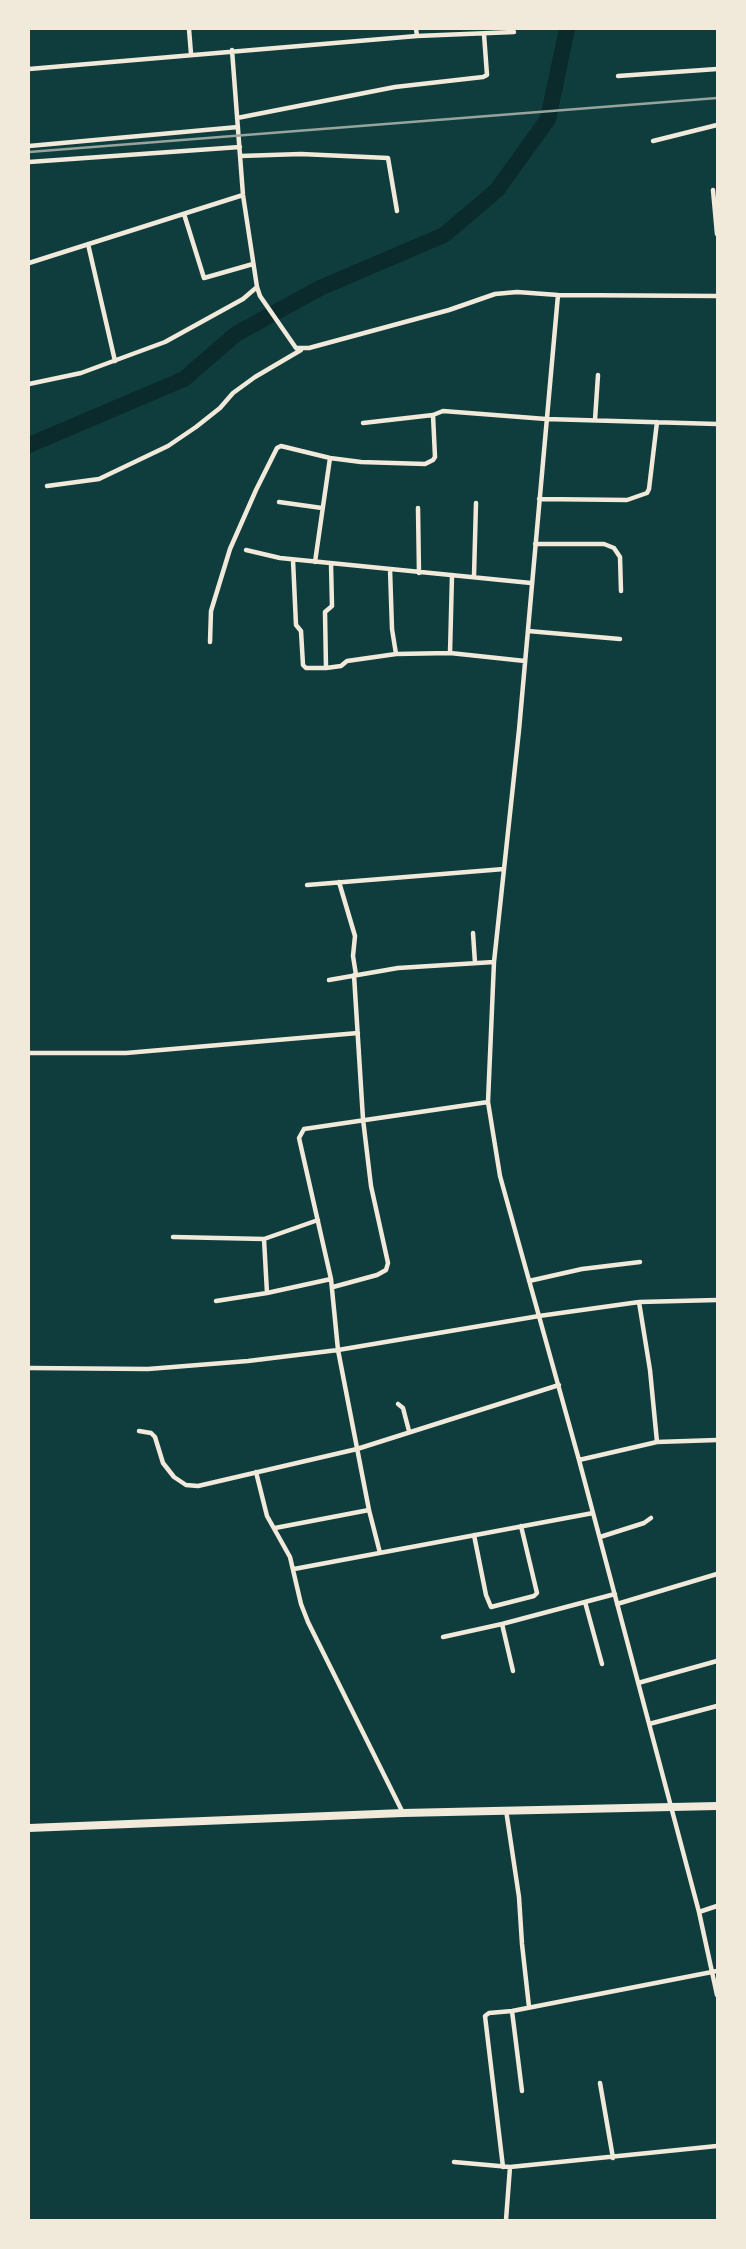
<!DOCTYPE html>
<html>
<head>
<meta charset="utf-8">
<style>
  body { margin:0 }
  #map { position:relative; width:746px; height:2249px; overflow:hidden; background:#0f3d3e; font-family:Overpass,sans-serif }
  canvas { display:block }
  .frame { position:absolute; inset:0; border:30px solid #f1e9da; pointer-events:none }
</style>
</head>
<body>
<div id="map">
<canvas width="746" height="2249"></canvas>
<div class="frame"></div>
</div>
<script>
const ctx = document.querySelector('canvas').getContext('2d');
ctx.lineJoin = 'round';
const poly = rows => new Path2D(rows.map(r => 'M' + r).join(''));
function strokePath(path, color, width, dash) { ctx.strokeStyle = color; ctx.lineWidth = width; ctx.lineCap = dash ? 'butt' : 'round'; ctx.setLineDash(dash || []); ctx.stroke(path); }
strokePath(poly([
  [29,445,184,379,236,334,320,288,444,235,497,190,548,119,567,29]
]), '#0a2a2b', 16);
strokePath(poly([
  [189,29,191,54],
  [417,36,514,32],
  [232,50,243,195,257,287,260,296,296,348,309,348,449,310,495,294,517,292,558,295,717,296],
  [29,69,417,36,416,29],
  [618,76,717,69],
  [237,118,395,87,483,77,487,75,484,34],
  [653,141,717,125],
  [29,146,238,127],
  [240,156,301,154,388,158,397,211],
  [29,162,240,147],
  [713,190,717,234],
  [184,214,204,278,253,264],
  [88,244,115,361],
  [29,263,243,195],
  [558,295,519,730,494,962,488,1102,500,1176,579,1460,699,1912,717,1995],
  [29,384,81,373,165,342,243,299,257,287],
  [595,420,598,375],
  [363,423,433,415],
  [47,486,99,479,168,446,196,427,220,408,233,393,255,377,301,350],
  [539,499,627,500,647,493,649,489,657,422],
  [279,502,322,508],
  [418,508,419,573],
  [535,544,604,544,614,548,620,557,621,591],
  [246,550,280,558,531,583],
  [293,560,296,625,301,631,303,665,306,668,326,668],
  [315,562,330,458],
  [331,564,332,606,325,612,326,668,341,666,347,661,396,654,450,653,452,575],
  [390,569,392,629,396,654],
  [474,576,476,503],
  [528,631,620,639],
  [210,642,211,611,230,549,256,490,277,448,281,446,330,458,361,462,425,464,433,460,435,457,433,415,443,411,546,419,717,424],
  [450,653,525,661],
  [339,882,355,936,353,956,356,975],
  [307,885,504,869],
  [473,933,475,963],
  [329,980,398,968,494,962],
  [29,1053,126,1053,358,1033],
  [173,1237,264,1239,318,1220],
  [264,1239,267,1293],
  [529,1281,582,1269,640,1262],
  [333,1287,377,1275,386,1270,388,1263,371,1186,363,1119,354,975],
  [216,1301,267,1293,331,1279],
  [639,1302,650,1370,657,1442],
  [29,1368,148,1369,248,1361,338,1350,539,1316,639,1302,717,1300],
  [398,1404,403,1408,409,1431],
  [139,1431,151,1433,155,1437,163,1463,174,1477,186,1485,198,1486,357,1449,559,1385],
  [579,1460,657,1442,717,1440],
  [256,1472,267,1516,290,1557,301,1604,308,1622,403,1813],
  [275,1528,369,1510],
  [474,1535,486,1595,491,1607,534,1596,537,1593,521,1526],
  [600,1537,644,1523,651,1518],
  [380,1553,369,1510,338,1350,331,1279,299,1138,304,1129,488,1102],
  [294,1569,593,1513],
  [585,1602,602,1664],
  [617,1604,717,1574],
  [502,1624,513,1671],
  [443,1637,502,1624,615,1594],
  [638,1683,717,1661],
  [649,1724,717,1706],
  [506,1810,519,1897,522,1944,529,2007],
  [699,1912,717,1906],
  [512,2011,522,2091],
  [600,2083,613,2158],
  [454,2162,510,2167,717,2146],
  [503,2167,485,2016,489,2013,512,2011,717,1971],
  [506,2220,510,2167]
]), '#f1e9da', 4.5);
strokePath(poly([
  [29,1828,403,1813,717,1806]
]), '#f1e9da', 8);
strokePath(poly([
  [29,152,717,98]
]), '#97a49c', 2.5);
</script>
</body>
</html>
